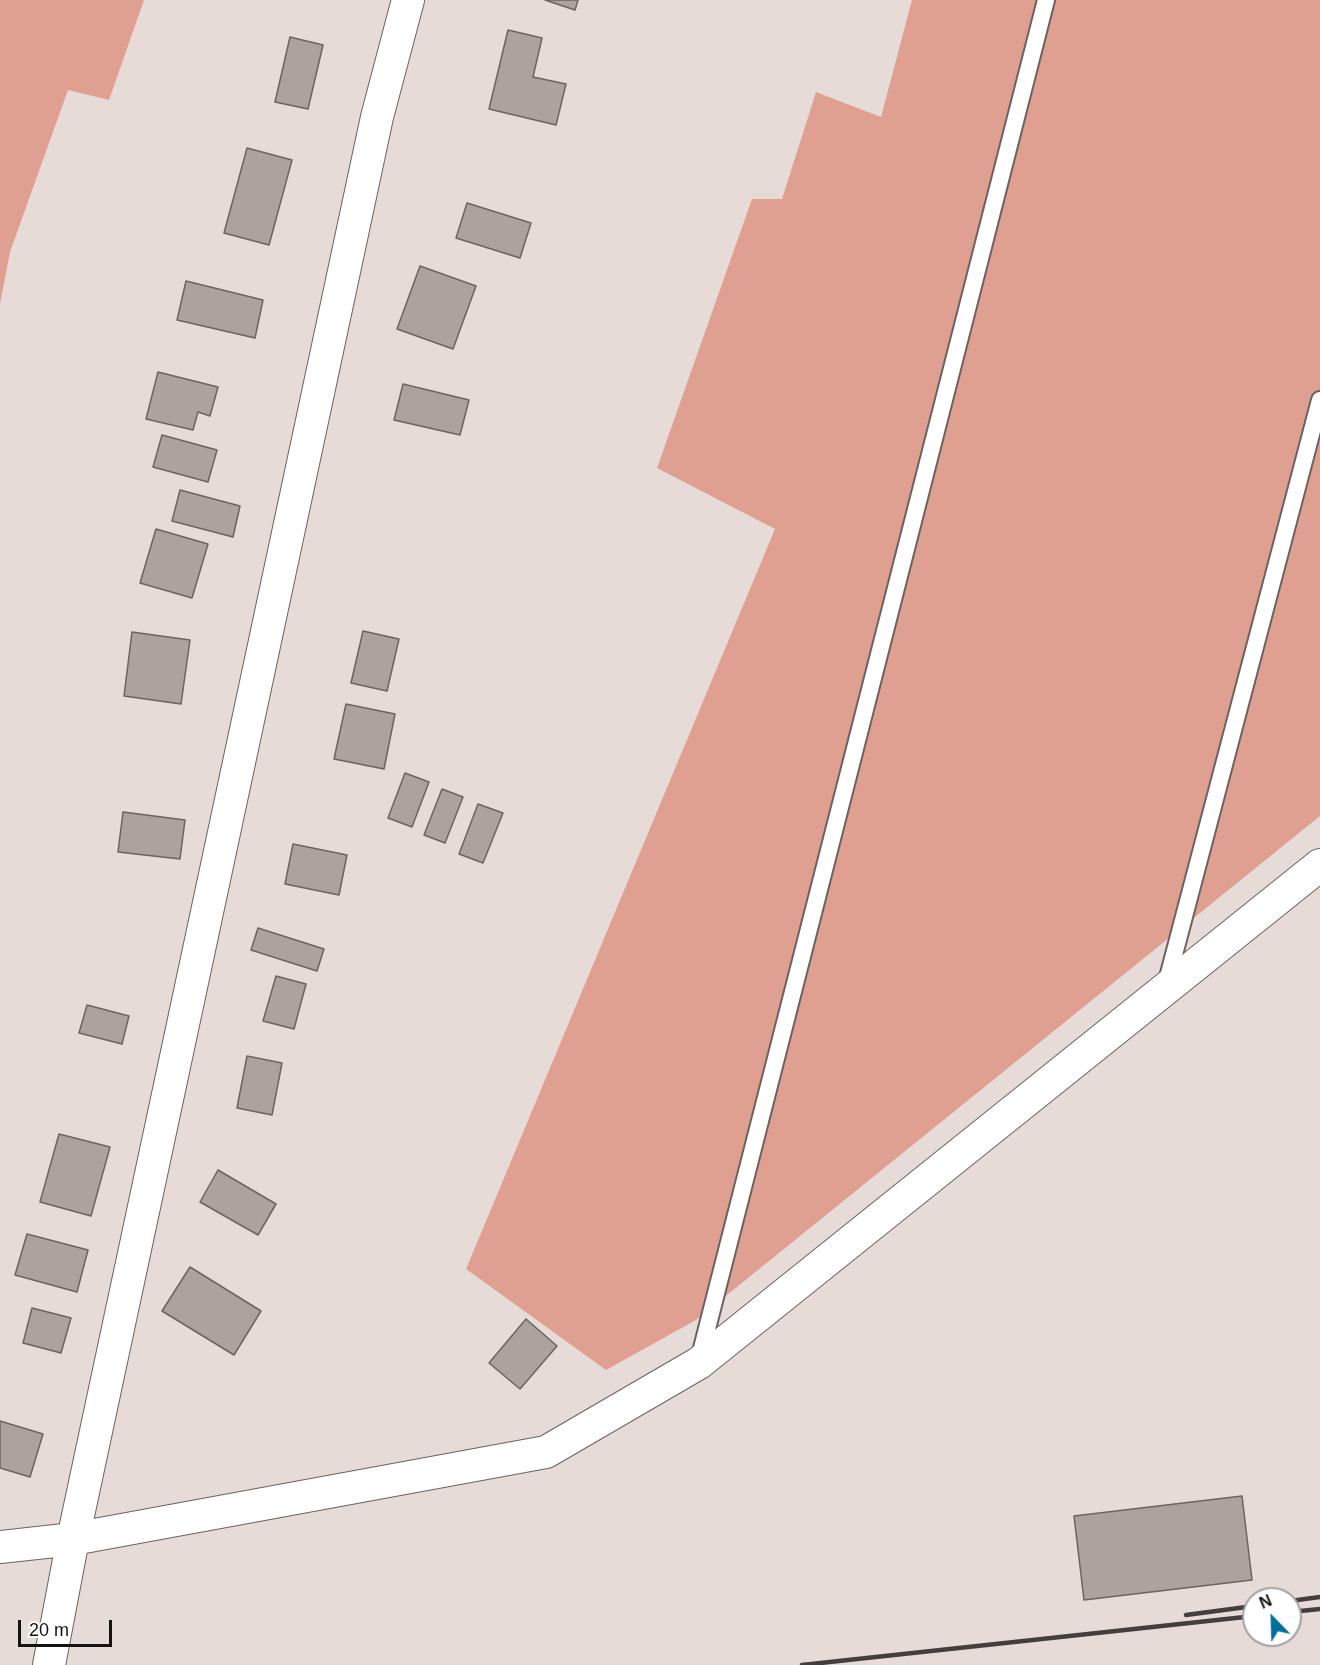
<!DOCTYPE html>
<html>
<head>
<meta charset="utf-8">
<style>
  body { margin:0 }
  #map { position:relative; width:1320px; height:1665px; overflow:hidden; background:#e7dbd8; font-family:Helvetica,sans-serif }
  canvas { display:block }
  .north { position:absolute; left:1242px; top:1587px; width:60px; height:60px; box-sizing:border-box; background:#fff; border:2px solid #a2a0a0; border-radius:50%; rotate:337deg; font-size:16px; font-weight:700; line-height:24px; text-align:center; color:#161211 }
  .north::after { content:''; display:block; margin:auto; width:21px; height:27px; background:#03709c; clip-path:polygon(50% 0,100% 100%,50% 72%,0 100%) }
  .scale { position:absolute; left:18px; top:1620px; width:94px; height:27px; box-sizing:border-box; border:3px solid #161211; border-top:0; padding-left:8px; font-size:18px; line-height:21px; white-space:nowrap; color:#161211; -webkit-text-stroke:4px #fff; paint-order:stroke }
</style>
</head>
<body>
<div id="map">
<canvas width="1320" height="1665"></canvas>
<div class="north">N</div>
<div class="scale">20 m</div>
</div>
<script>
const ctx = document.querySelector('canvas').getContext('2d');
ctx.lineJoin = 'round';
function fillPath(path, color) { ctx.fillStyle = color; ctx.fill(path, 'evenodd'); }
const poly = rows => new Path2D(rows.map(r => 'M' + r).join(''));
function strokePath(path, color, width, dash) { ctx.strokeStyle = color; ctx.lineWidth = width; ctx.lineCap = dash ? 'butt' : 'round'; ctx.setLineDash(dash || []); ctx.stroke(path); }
fillPath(poly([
  [0,0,144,0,109,100,68,90,10,252,0,304],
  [912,0,1320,0,1320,816,696,1320,606,1370,466,1269,775,529,657,468,752,199,782,199,816,92,881,117]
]), '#e0a091');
const building = poly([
  [545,0,578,0,575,10,545,0],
  [508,30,542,38,533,77,566,84,556,125,489,109,508,30],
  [290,37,323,45,308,109,275,102,290,37],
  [247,148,292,160,269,245,224,233,247,148],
  [467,203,531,223,520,258,456,238,467,203],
  [420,266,476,286,453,349,397,329,420,266],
  [186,281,263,300,255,338,177,320,186,281],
  [158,372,218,387,210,416,198,412,193,430,146,419,158,372],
  [403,384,469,400,460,435,394,420,403,384],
  [162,435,217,450,208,482,153,467,162,435],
  [180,490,240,506,233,537,172,521,180,490],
  [156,529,208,544,192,598,140,583,156,529],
  [363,631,399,639,387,691,351,683,363,631],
  [132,632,190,640,181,704,124,696,132,632],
  [346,704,395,714,384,769,334,759,346,704],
  [405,773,429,782,412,827,388,818,405,773],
  [442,789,463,797,445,843,424,835,442,789],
  [478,804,503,813,483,863,459,854,478,804],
  [123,812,185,820,180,859,118,852,123,812],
  [293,844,347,855,339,895,285,884,293,844],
  [258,928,324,949,317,971,251,950,258,928],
  [276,976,306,984,294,1029,263,1021,276,976],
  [87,1005,129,1016,122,1044,79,1033,87,1005],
  [247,1056,282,1063,272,1115,237,1108,247,1056],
  [59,1134,110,1147,91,1216,40,1202,59,1134],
  [218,1170,276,1204,258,1235,200,1202,218,1170],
  [27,1234,88,1250,77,1292,15,1275,27,1234],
  [190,1267,261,1311,234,1355,162,1311,190,1267],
  [32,1308,71,1318,61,1353,23,1343,32,1308],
  [526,1319,557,1346,520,1389,489,1363,526,1319],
  [0,1421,43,1434,30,1477,0,1468,0,1421],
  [1242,1496,1252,1580,1084,1600,1074,1516,1242,1496]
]);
fillPath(building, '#aea29f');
strokePath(building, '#6d6360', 1.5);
const lane = poly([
  [1166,985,1320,400],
  [699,1360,1046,0]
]);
const street = poly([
  [0,1547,73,1539,546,1452,699,1363,1320,865],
  [49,1665,73,1539,377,117,408,0]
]);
strokePath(lane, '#6d6260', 20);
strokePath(street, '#6d6260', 34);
strokePath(lane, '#fff', 16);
strokePath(street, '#fff', 32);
strokePath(poly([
  [1290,1601,1320,1597],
  [1290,1612,1320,1609],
  [1186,1615,1254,1606],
  [802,1665,1254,1616]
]), '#443e3d', 4.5);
</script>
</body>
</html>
